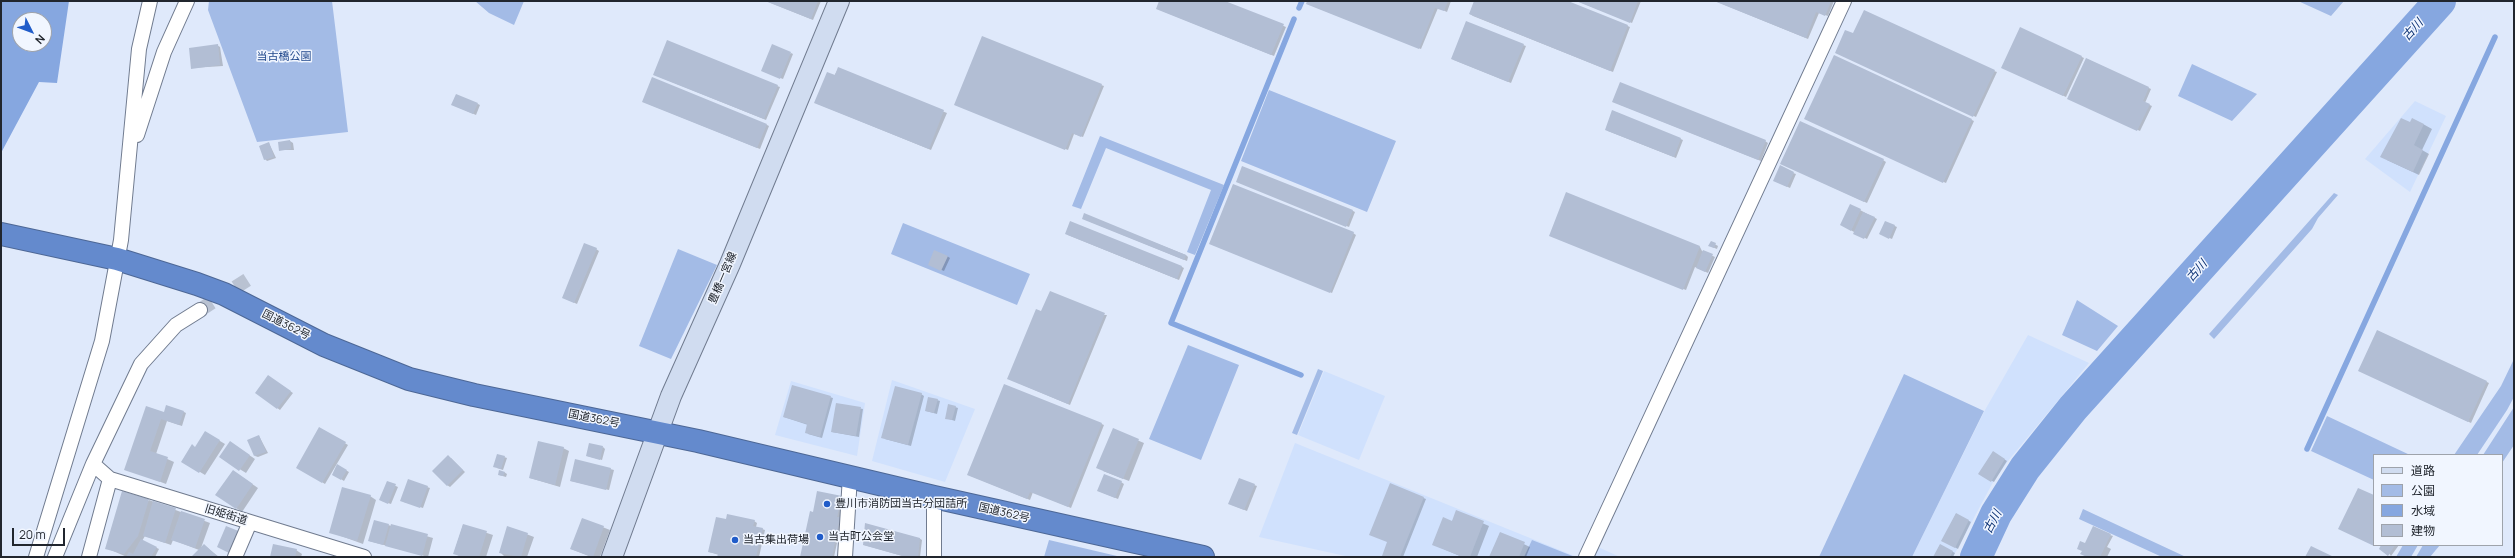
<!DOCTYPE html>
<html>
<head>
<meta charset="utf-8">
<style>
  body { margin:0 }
  #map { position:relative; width:2515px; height:558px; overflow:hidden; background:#dfe9fb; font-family:Manrope,"Noto Sans JP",sans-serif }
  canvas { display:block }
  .frame { position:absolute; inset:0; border:2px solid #21262e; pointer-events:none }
  .legend { position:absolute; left:2373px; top:454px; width:130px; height:92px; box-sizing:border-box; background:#f1f6ff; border:1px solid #9ea3ab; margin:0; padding:5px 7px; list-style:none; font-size:12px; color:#21262e }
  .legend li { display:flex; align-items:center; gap:8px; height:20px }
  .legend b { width:20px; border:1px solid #9ea3ab }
  .north { position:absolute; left:12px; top:12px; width:40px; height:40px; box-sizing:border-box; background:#f1f6ff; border:1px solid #9ea3ab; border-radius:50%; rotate:132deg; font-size:11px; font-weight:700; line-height:16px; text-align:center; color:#21262e }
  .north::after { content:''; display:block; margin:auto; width:14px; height:18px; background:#205cc9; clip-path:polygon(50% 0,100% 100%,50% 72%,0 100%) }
  .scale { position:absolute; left:12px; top:528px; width:53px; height:18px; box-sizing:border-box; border:2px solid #21262e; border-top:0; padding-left:5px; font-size:12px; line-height:14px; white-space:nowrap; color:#21262e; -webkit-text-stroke:3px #f1f6ff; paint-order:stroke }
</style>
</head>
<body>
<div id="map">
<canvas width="2515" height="558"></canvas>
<div class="frame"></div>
<ul class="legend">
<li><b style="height:5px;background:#d0dcf0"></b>道路</li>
<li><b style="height:11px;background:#a3bbe6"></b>公園</li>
<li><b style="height:11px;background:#86a7e0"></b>水域</li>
<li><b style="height:11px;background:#b2bed4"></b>建物</li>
</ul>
<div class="north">N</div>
<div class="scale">20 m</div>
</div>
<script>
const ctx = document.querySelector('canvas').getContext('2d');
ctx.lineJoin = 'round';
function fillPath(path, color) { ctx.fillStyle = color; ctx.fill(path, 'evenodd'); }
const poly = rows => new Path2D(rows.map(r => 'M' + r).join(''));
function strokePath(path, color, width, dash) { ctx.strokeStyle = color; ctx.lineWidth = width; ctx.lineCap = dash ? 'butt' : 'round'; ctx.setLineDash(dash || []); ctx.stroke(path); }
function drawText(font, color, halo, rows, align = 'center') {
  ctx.font = font + ' Manrope,"Noto Sans JP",sans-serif'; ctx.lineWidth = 3; ctx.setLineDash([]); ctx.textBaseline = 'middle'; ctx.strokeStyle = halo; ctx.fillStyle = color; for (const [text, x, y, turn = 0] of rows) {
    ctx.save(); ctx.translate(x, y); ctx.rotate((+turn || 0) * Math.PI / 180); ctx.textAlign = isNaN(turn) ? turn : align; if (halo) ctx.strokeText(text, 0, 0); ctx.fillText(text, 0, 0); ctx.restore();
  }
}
fillPath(poly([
  [2415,101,2446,116,2410,192,2365,159],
  [2028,335,2089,363,2008,461,1992,484,1953,557,1912,557,1985,410],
  [1324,371,1385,396,1359,460,1298,435],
  [892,380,975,409,945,482,872,461],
  [791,381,865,403,857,456,775,435],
  [1295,443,1577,557,1350,557,1259,537],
  [1598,547,1620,557,1594,557]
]), '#d0e1fd');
fillPath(poly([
  [209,1,332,1,348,132,257,142,208,10],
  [475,1,524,1,514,25,489,13],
  [2298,1,2344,1,2331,16],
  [2192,64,2257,94,2232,121,2178,96],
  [1269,90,1396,141,1367,212,1241,161],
  [1100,136,1224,185,1195,255,1187,252,1211,190,1106,148,1081,209,1072,206],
  [2334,193,2338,195,2318,218,2312,229,2214,339,2209,334],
  [903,223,1030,274,1017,305,891,254],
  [678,249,717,265,671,359,639,346],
  [2077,300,2118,326,2097,351,2062,335],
  [1188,345,1239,365,1201,460,1149,439],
  [2514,359,2514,397,2507,410,2477,455,2454,455,2501,386],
  [1318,369,1323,371,1297,435,1292,433],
  [1904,374,1984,411,1912,557,1819,557],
  [2514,407,2514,445,2502,463,2502,455,2483,455],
  [2327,416,2410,455,2374,455,2374,480,2311,451],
  [2083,509,2186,557,2162,557,2079,519],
  [1049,540,1117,556,1044,557],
  [1532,540,1575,557,1524,557],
  [2403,545,2418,545,2411,557,2396,557],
  [2423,545,2440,545,2430,557,2416,557]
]), '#a3bbe6');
fillPath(poly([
  [1,1,69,1,57,83,39,82,1,153],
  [20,20,44,20,44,44,20,44]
]), '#86a7e0');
fillPath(poly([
  [766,1,821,1,813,20],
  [1160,1,1223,1,1286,27,1274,56,1160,10],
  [1308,1,1451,1,1447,12,1438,8,1421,49,1310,5],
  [1475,1,1566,1,1630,27,1613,72,1473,16,1470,14],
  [1577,1,1641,1,1632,23],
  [1715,1,1834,1,1828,16,1819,13,1808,39],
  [2020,28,2084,58,2066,97,2005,69],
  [217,45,220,47,223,66,192,68],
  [1523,45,1526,46,1511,83,1454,60],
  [791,53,793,54,783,79,765,72],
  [1839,54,1994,71,1997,72,1976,117],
  [1834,56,1974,121,1946,183,1808,120],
  [2087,59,2151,89,2145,103,2152,106,2140,131,2071,100],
  [838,69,947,113,931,150,818,104],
  [657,76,777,86,780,87,766,120],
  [1101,85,1104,86,1083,137,1074,134,1068,150,958,106],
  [646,103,767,125,769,126,760,149],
  [1616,103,1765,141,1768,143,1761,161],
  [478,104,480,105,476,115,455,106],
  [1613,111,1683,140,1676,158,1608,131],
  [2410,123,2423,124,2432,129,2422,150,2429,154,2419,175,2387,160],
  [290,141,293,143,294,150,280,150,279,143],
  [269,143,276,158,267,161,265,159],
  [1883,160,1886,162,1867,203,1784,165],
  [1243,167,1353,211,1355,212,1349,227,1240,183],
  [1793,173,1796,174,1790,188,1777,182],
  [1567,194,1700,247,1702,251,1715,257,1708,273,1695,267,1686,290,1553,237],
  [1860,210,1877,219,1867,239,1843,226],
  [1085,215,1186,255,1188,257,1187,261,1086,220],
  [1070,222,1182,267,1184,268,1179,280,1068,235],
  [1886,222,1897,227,1892,239,1880,234],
  [1353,233,1356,235,1332,293,1213,245],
  [1711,242,1718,246,1717,249,1712,247],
  [596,249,599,251,577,304,566,299],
  [947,256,950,258,944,271,932,266],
  [1042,313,1107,315,1070,405,1011,380],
  [2378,331,2489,383,2471,423,2362,372],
  [271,378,293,393,280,410,257,393],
  [1005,385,1104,425,1071,508,1033,492,1030,500,971,476],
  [793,386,833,398,822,438,808,434,808,425,784,417],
  [921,394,924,396,911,446,885,439],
  [937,400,940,401,937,414,926,411],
  [837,404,863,409,859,437,832,432],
  [955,407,958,408,955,421,946,418],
  [184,412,186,413,182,426,167,421,156,454,174,462,166,484,126,469,163,413],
  [320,428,348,445,325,484,297,467],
  [1113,430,1144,443,1129,481,1103,471],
  [205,432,225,444,205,475,182,461,196,448],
  [259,436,268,453,258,457,255,456],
  [236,446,255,459,246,473,220,457],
  [603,447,605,449,602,460,587,456],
  [563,448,569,451,560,487,530,478],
  [1993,452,2007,461,1994,482,1980,474],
  [504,457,507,458,503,470,497,468],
  [451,458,465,472,450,487,447,485],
  [576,460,614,470,609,490,571,481],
  [338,466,349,472,344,481,333,474],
  [504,472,507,474,506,477,499,475],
  [239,475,258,488,242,512,236,508],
  [387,482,398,487,391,504,382,501],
  [1121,482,1124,484,1118,499,1101,492],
  [1254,485,1257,486,1247,511,1232,505],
  [1390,485,1426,499,1403,557,1383,555,1388,542],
  [427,487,430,488,423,508,404,502],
  [370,496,376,500,363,544,330,532],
  [841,497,844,498,840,518,842,520,834,557,801,557,813,513],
  [149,500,210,523,201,548,204,545,219,557,192,557,199,550,173,540,171,545,145,536,142,541,159,549,155,557,127,557,106,548],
  [1457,512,1489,526,1477,557,1462,557,1439,547],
  [1956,514,1971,522,1958,549,1943,541],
  [582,519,610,530,600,557,591,557,571,549],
  [754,521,757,523,756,527,765,530,759,557,718,557,719,555,709,552],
  [388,525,433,538,428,557,369,541],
  [463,525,493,535,486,557,461,557,454,553],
  [508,527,534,537,527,557,505,557,500,552],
  [1500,533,1530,547,1526,557,1491,557],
  [2110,535,2113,536,2107,547,2111,549,2107,557,2088,557,2085,545],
  [919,538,922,540,920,557,906,557,864,545],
  [1940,545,1955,553,1953,557,1934,557],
  [2383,545,2399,545,2391,556],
  [296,550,302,554,301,557,271,557]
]), '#0003');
strokePath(poly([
  [1299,8,1302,1],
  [1294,19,1171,323,1301,375],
  [2307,449,2495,37]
]), '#86a7e0', 5.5);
strokePath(poly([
  [1976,557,1996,514,2025,468,2073,408,2440,1]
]), '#86a7e0', 32);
fillPath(poly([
  [765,1,818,1,811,19],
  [1159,1,1225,1,1284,24,1271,55,1156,9],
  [1307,1,1448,1,1444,11,1435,8,1419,49,1306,4],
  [1474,1,1568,1,1628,25,1610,71,1469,14],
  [1576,1,1638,1,1630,23],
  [1714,1,1831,1,1825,16,1816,12,1806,38],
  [1864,10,1995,70,1973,117,1835,53,1845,30,1853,33],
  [1466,21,1524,44,1508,82,1451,59],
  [2020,27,2082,56,2063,96,2001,68],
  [982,36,1102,84,1081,137,1072,133,1065,150,954,105],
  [667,40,778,85,764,119,653,75],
  [218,44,220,65,191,69,189,48],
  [772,44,791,52,780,79,761,71],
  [1834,55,1972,119,1943,183,1804,119],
  [2086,58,2149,87,2143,101,2150,104,2137,131,2067,99],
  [838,67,944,110,929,149,814,103,827,72,835,75],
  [652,77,767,124,757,148,642,102],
  [1620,82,1766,140,1758,160,1612,102],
  [456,94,478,103,473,114,451,105],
  [1612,110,1681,138,1674,157,1605,130],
  [2401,118,2410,122,2412,118,2424,124,2414,145,2423,150,2413,172,2380,157],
  [1800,121,1884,159,1864,202,1780,164],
  [290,140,291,149,279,151,278,142],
  [269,142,274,157,264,160,259,146],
  [1780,165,1794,172,1787,187,1773,181],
  [1242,166,1353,210,1346,227,1236,182],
  [1233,184,1354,232,1330,293,1209,244],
  [1566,192,1700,246,1683,290,1549,236],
  [1850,204,1861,209,1851,231,1840,225],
  [1863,212,1875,217,1864,239,1853,234],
  [1084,213,1186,255,1184,260,1082,219],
  [1070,221,1182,266,1177,279,1065,234],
  [1885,221,1895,225,1889,239,1879,234],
  [1711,241,1716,243,1714,248,1708,246],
  [584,243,597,248,574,303,562,298],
  [934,250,948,256,941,271,928,265],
  [1703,250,1713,254,1705,272,1696,268],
  [1050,291,1105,313,1068,404,1007,379,1036,309,1041,311],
  [2377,330,2487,381,2468,422,2358,371],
  [268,375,291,391,277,409,255,393],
  [1004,384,1102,423,1068,507,1030,492,1027,499,967,475],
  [792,385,831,396,820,437,805,433,807,424,783,417],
  [895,386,922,393,908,445,881,438],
  [928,397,938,399,934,413,925,411],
  [836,403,861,407,856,436,831,432],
  [948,404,956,406,952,420,945,419],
  [166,405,184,411,179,425,161,419,150,451,168,457,160,482,124,470,146,406,164,412],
  [319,427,346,442,322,483,296,468],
  [1113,428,1139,439,1123,479,1096,468],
  [205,431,220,440,199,473,181,462,192,444,195,447],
  [259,435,266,452,254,456,247,440],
  [230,441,250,455,239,471,219,457],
  [538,441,564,447,555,485,529,478],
  [589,443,603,446,600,460,586,456],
  [1993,451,2005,459,1991,482,1978,474],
  [497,454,505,456,501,469,493,467],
  [448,455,463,470,447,486,432,471],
  [575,459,611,468,606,490,570,481],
  [337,464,347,470,341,480,332,475],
  [233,470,253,484,236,509,215,495],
  [499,470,505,472,503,476,498,475],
  [1104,474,1122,481,1115,498,1097,491],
  [1239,478,1255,484,1244,510,1228,504],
  [408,479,428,486,420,508,400,501],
  [387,481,396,484,388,504,379,500],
  [1390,483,1424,497,1400,557,1382,556,1387,542,1369,535],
  [342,487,371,495,357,541,329,533],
  [2358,488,2374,495,2374,546,2338,529],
  [122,491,149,499,138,536,124,554,105,549],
  [817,491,842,496,837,517,840,517,832,557,800,557,810,511,813,512],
  [153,501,176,508,165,543,143,536],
  [1456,510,1484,521,1470,557,1463,557,1432,545,1443,517,1452,521],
  [181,511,205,519,195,548,171,540],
  [1956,513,1969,520,1955,548,1941,541],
  [727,514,755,520,753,526,763,528,756,557,717,557,718,554,708,552,716,517,726,519],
  [582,518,604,526,593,557,570,549],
  [374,520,389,524,383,545,368,541],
  [865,523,920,538,918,557,906,557,863,545],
  [391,524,428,534,422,556,385,546],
  [463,524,487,531,479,557,463,557,453,554],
  [226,526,241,532,231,554,217,547],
  [507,526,528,533,521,557,499,553],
  [2093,526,2111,534,2100,557,2087,557,2080,554,2082,551,2077,549,2080,541,2085,543],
  [1500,532,1525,542,1519,557,1489,557],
  [141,539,157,547,151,557,126,557,129,552,133,554],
  [204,544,218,557,191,557],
  [273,544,297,549,295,557,270,557],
  [1940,544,1953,551,1950,557,1933,557],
  [2381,545,2395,545,2388,556,2379,549],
  [2311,546,2334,557,2305,557]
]), '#b2bed4');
strokePath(poly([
  [200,310,250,278]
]), '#b9c2d2', 14, [14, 7]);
const street = poly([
  [137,135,164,52,187,1],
  [93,464,110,479,364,557],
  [934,497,934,557],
  [36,557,102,341,121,240,139,49,150,1],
  [55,557,93,464,141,364,176,325,200,310],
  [89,557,110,479],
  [235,557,250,522],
  [845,557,850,476],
  [1586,557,1844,1]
]);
const secondary = poly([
  [612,557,671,396,730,264,839,1]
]);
const highway = poly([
  [1,234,117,259,197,284,224,294,324,345,409,379,474,395,698,441,934,497,1203,557]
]);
strokePath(street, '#707b8f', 16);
strokePath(secondary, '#707b8f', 22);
strokePath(highway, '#4d6795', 24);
strokePath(street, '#fff', 14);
strokePath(secondary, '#d0dcf0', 20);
strokePath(highway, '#648acd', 22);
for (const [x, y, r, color] of [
  [827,504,4,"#205cc9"],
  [820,537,4,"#205cc9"],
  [735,540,4,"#205cc9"]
]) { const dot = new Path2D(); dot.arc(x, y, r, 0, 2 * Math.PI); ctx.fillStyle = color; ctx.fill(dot); strokePath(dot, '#f1f6ff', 1.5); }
drawText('11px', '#234a8e', '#f1f6ff', [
  ["当古橋公園",284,57]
]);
drawText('11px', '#21262e', '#f1f6ff', [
  ["豊橋一宮線",723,278,-67],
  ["国道362号",286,325,27],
  ["国道362号",594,419,11],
  ["国道362号",1004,513,13],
  ["旧姫街道",226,515,17]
]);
drawText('11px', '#21262e', '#f1f6ff', [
  ["豊川市消防団当古分団詰所",835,504],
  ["当古町公会堂",828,537],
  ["当古集出荷場",743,540]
], 'left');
drawText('italic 12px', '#0e3476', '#f1f6ff', [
  ["古川",2413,30,-48],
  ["古川",2197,271,-48],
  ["古川",1993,522,-62]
]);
</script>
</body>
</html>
